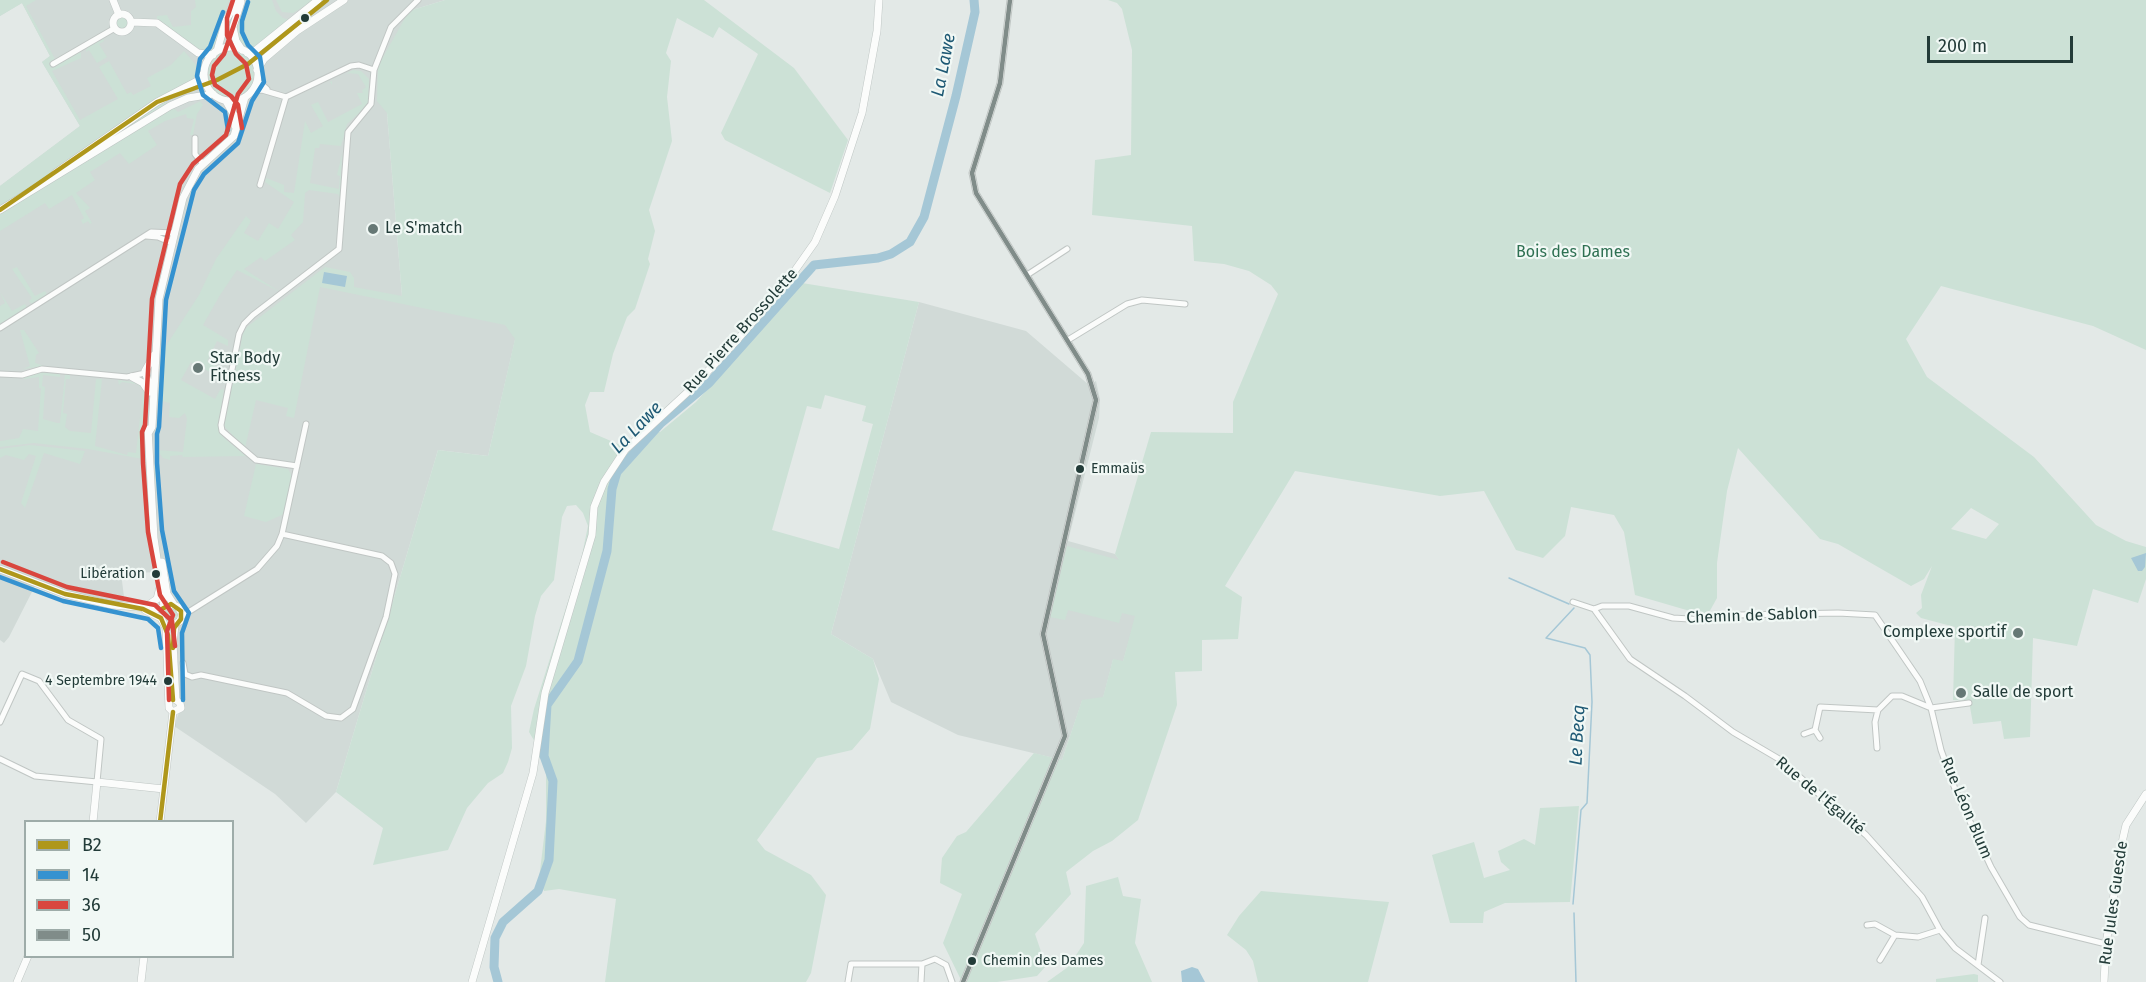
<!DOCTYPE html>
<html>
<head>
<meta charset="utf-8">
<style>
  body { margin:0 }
  #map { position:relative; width:2146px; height:982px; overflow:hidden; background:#e3e9e7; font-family:"Fira Sans",sans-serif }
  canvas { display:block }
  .legend { position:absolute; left:24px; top:820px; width:210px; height:138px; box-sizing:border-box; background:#f1f8f5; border:2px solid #9eaca9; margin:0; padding:8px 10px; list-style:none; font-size:18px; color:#223b38 }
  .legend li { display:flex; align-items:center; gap:12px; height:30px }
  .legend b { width:30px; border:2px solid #9eaca9 }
  .scale { position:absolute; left:1927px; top:36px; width:146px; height:27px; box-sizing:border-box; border:3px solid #223b38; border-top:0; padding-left:8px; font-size:18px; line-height:21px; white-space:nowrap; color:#223b38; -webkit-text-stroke:4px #f1f8f5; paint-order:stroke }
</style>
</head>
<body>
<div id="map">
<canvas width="2146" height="982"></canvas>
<ul class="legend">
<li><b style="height:8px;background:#af971b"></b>B2</li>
<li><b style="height:8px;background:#3592d0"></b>14</li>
<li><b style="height:8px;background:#d9463e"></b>36</li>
<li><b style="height:8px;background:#808c89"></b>50</li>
</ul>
<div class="scale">200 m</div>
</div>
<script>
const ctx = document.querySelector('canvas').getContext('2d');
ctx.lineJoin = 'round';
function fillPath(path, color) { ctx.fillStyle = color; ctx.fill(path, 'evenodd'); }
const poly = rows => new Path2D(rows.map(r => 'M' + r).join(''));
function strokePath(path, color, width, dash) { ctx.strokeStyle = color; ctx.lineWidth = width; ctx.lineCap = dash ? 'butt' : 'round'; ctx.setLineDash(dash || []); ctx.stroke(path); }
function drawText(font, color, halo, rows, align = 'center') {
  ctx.font = font + ' "Fira Sans",sans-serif'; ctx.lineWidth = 4.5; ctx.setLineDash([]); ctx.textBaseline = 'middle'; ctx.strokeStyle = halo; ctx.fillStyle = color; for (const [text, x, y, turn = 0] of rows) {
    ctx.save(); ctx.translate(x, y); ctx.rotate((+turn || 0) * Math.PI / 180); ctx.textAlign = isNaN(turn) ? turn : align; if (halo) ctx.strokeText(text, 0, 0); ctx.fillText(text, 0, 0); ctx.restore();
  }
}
fillPath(poly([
  [0,0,445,0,409,11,387,113,402,296,518,327,488,456,438,450,336,792,306,823,275,794,174,726,180,710,176,626,168,572,121,573,125,605,85,599,36,584,9,637,4,643,0,640,0,186,80,126,42,62,50,56,22,3,0,16],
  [919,302,1026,331,1089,385,1096,381,1100,399,1099,418,1068,541,1115,554,1120,560,1136,616,1123,662,1113,660,1103,698,1082,701,1062,760,958,735,891,702,873,659,831,634]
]), '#d1dad7');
fillPath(poly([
  [0,0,36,0,26,6,55,59,49,64,51,68,79,52,81,53,81,58,52,71,80,120,118,99,99,67,109,61,127,94,131,92,133,95,151,86,147,78,171,65,184,51,196,65,195,78,160,98,178,112,205,99,200,101,203,105,197,114,193,135,190,135,194,119,187,118,186,114,165,121,148,131,157,145,129,164,120,153,90,172,95,180,76,193,90,208,85,211,92,223,90,224,88,221,83,224,81,220,84,218,72,195,49,209,45,203,0,231,0,186,80,126,42,62,50,56,22,3,0,16],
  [195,0,229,0,214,48,208,52,192,46,157,19,157,16,167,15,173,27,191,25,191,11,196,7],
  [251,0,272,0,276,11,283,18,289,20,254,49,249,50,239,40,237,29,239,20],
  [276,0,314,0,293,13,282,12],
  [445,0,704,0,794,68,848,140,830,193,725,140,721,133,758,54,719,27,713,38,677,18,666,53,671,61,667,97,672,141,649,210,655,231,648,259,650,264,635,309,627,317,613,354,604,392,590,392,585,405,590,432,625,447,649,428,660,432,696,402,802,283,919,302,831,634,873,659,879,679,870,729,852,750,817,758,757,840,765,850,811,875,826,895,811,973,806,982,605,982,616,899,559,889,544,891,539,879,546,821,546,773,541,757,532,760,535,742,529,732,534,709,581,560,588,526,583,513,576,505,567,506,562,517,554,580,541,596,535,616,526,666,511,706,512,748,508,762,503,773,488,783,467,808,448,850,373,865,383,828,336,792,438,450,488,456,515,339,505,325,320,287,294,418,286,416,288,408,256,400,245,448,224,426,243,333,247,327,325,267,350,272,354,278,354,287,402,296,387,113,377,101,378,66,409,11],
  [825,395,866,406,862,421,873,424,839,549,772,530,807,406,821,409],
  [1108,0,2146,0,2146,350,2093,326,1941,286,1906,339,1927,377,2034,457,2096,525,2126,541,2146,547,2146,579,2138,603,2093,589,2077,646,2033,638,2030,737,2004,739,2001,721,1973,724,1969,701,1953,700,1955,627,1921,618,1916,613,1922,608,1921,595,1932,566,1924,579,1911,586,1838,544,1820,539,1738,448,1727,491,1717,563,1717,598,1707,616,1635,595,1624,532,1614,515,1571,507,1565,536,1543,558,1516,550,1484,491,1440,496,1295,471,1225,586,1242,597,1238,639,1202,640,1202,671,1175,672,1177,705,1138,820,1112,841,1093,851,1066,872,1071,894,1035,934,1046,966,1037,976,997,982,962,982,943,943,962,894,940,883,942,858,957,836,966,832,1034,753,1062,760,1082,700,1103,697,1113,659,1123,661,1135,616,1122,613,1119,623,1068,610,1065,620,1050,617,1067,546,1119,560,1115,554,1151,432,1233,433,1233,402,1278,294,1271,285,1249,271,1224,264,1194,261,1192,226,1092,215,1095,160,1131,155,1132,50,1122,9,1117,3],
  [1971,508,1999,524,1986,539,1951,529],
  '116 23a7 7 0 1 1 14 0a7 7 0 1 1-14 0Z',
  [103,39,104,41,99,44,107,57,97,63,89,50,86,52,87,47],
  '208 74a23 23 0 1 1 46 0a23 23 0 1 1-46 0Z',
  [353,70,361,71,369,79,368,105,347,124,341,146,320,144,319,148,315,148,310,183,339,189,340,176,337,175,342,154,340,198,338,194,309,190,305,193,303,222,291,235,295,240,265,261,261,257,244,269,280,292,237,270,220,295,203,325,228,340,228,346,217,341,207,361,227,373,225,380,191,362,181,380,215,399,220,390,224,389,219,429,223,437,246,456,183,457,182,455,170,456,170,460,163,458,157,450,183,452,187,419,185,413,179,418,169,417,170,403,158,400,162,352,199,295,216,259,246,216,251,221,244,233,258,241,269,223,278,229,294,202,265,182,266,178,284,185,284,192,294,193,305,121,311,133,323,126,311,105,318,102,328,122,362,104,357,93,363,93,362,90,366,87,358,74,347,73,332,81,332,85,330,82],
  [17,267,35,296,45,291,47,295,32,304,29,301,32,298,12,269],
  [0,292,12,311,25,304,27,308,0,324,0,306,5,303],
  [20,330,24,330,39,353,36,355,35,363,44,366,23,369,30,366],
  [42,372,60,374,60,377,43,375,42,386,45,387,43,419,57,423,60,423,65,374,70,375,70,379,66,379,63,413,67,414,65,427,70,431,91,433,96,379,102,379,95,446,127,455,128,452,136,453,143,390,137,384,122,382,119,385,118,380,139,383,144,390,143,459,88,449,34,443,0,447,0,441,19,438,23,429,38,431,41,388,39,388,39,377,24,379,24,377],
  [30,445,85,451,80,464,44,453,25,508,21,503,36,456,29,454,24,460,6,455,0,458,0,449],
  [256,464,288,469,292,476,284,514,266,522,244,516],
  [154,466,159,466,160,470,156,471,158,490,162,490,160,500,163,539],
  '164 615a7 7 0 1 1 14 0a7 7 0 1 1-14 0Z',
  [1579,806,1570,902,1505,903,1484,912,1483,923,1450,923,1432,855,1474,842,1484,878,1510,870,1501,862,1498,851,1524,839,1535,845,1540,808],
  [1118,877,1123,896,1141,899,1135,943,1152,982,1047,982,1068,967,1084,943,1086,886],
  [1261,891,1389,902,1368,982,1258,982,1253,961,1246,950,1227,935,1239,916],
  [1974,974,1978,975,1978,982,1936,982,1936,979]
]), '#cce1d6');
fillPath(poly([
  [324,272,347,276,345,287,322,283],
  [2146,553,2145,567,2142,571,2138,571,2131,558],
  [1192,967,1198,969,1205,982,1182,982,1181,971]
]), '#a5c7d6');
strokePath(poly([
  [1509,578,1569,604],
  [1573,904,1581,810,1587,803,1592,702,1590,655,1585,648,1546,638,1574,608],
  [1574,913,1576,982],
  [498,980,499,982]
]), '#a5c7d6', 1.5);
strokePath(poly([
  [498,982,494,967,495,938,503,922,538,891,549,860,553,781,544,756,547,705,578,661,607,551,612,489,617,472,661,423,709,383,814,265,878,258,891,254,910,242,924,217,956,96,975,12,974,0]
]), '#a5c7d6', 9);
const street = poly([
  [53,64,115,28],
  [257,80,267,89],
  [251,91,262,90,286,97,351,66,359,65,374,70],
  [195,138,195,154,203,164],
  [260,185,286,97],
  [146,236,158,237,172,243],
  [1027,275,1067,249],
  [0,328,151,232,174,233],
  [1068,340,1127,304,1142,300,1185,304],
  [0,374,22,375,42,369,127,377,145,373],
  [297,466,256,460,222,431,221,425,239,334,244,324,253,315,339,249,348,132,371,104,374,70,391,27,418,0],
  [1573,602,1594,609],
  [1594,609,1602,606,1629,606,1673,618,1706,620,1738,615,1838,613,1875,615,1920,681,1931,708,1941,750,1955,789,1991,867,2020,917,2029,925,2106,944],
  [1594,609,1630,659,1685,696,1733,732,1779,759,1866,835,1922,897,1940,930,1955,948,2000,982],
  [182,616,257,569,277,546,282,534,306,424],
  [183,663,185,674,192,677,201,675,287,693,326,716,341,718,353,709,386,617,395,574,391,563,382,556,282,534],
  [0,722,22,674,39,681,68,720,101,739,97,782,35,776,0,759],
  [1815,730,1820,738],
  [1804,734,1815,730,1820,707,1878,710,1892,696,1902,696,1931,708,1969,703],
  [1877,748,1875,722,1878,710],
  [1867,925,1875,924,1895,935,1918,937,1940,930],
  [1880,960,1895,935],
  [1978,965,1985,918],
  [848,982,851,964,922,964,935,959,946,965,952,982],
  [921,982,922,964],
  [963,982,1065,736,1043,634,1096,400,1088,374,976,193,972,173,1000,83,1010,0]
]);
const secondary = poly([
  [113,0,119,15],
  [241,2,233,27,236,41,242,50],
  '113 23a9 9 0 1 1 18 0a9 9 0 1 1-18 0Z',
  [131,22,157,23,198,53,213,55],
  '204 74a27 27 0 1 1 54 0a27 27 0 1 1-54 0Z',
  [217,51,226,20,238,0],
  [247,53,256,50,318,0],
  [257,70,264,59,297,31,344,0],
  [226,101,235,117,235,126],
  [55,173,157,102,197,81,204,73],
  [0,210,170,106,188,98,213,94],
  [132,377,143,383,149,392],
  [150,388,145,371,154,355],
  [148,429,154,538,164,607],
  [149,432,152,427,159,299,183,198,198,169,234,136,245,97],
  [162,562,167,594,174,605],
  [0,569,65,594,112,605,162,609],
  [171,604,178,607,182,614,180,621,173,625],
  [144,608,157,599,160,587],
  [145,610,161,618,166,628,169,708,173,712],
  [175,625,173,643,176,700],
  [173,712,181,708,180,703,176,700],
  [93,822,97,782,164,789],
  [160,822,173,712],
  [17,982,28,956],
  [141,982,144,956],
  [472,982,533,773,545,693,592,535,594,507,604,482,625,450,692,388,738,339,784,286,815,242,835,196,862,113,877,31,879,0],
  [2104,982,2106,944,2123,838,2126,825,2146,794]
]);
strokePath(street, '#c0c6c4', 7);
strokePath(secondary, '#bfc6c4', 8);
strokePath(street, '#fbfcfb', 5);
strokePath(secondary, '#fbfcfb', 7);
strokePath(poly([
  [0,210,157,102,217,80,248,64,327,0],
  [0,569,65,594,143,609,161,618,168,635,173,700],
  [162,609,171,604,181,611,181,619,174,628,173,648],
  [160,822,173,712]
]), '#af971b', 4.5);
strokePath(poly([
  [223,12,210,47,200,59,197,76,203,95,225,112,228,130],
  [0,577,63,601,148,619,158,628,161,648],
  [183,700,182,633,189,613,174,591,162,530,157,463,157,434,159,427,166,300,194,190,204,174,238,143,252,101,264,82,260,57,248,45,242,32,242,21,248,2]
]), '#3592d0', 4.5);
strokePath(poly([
  [237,16,224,54,214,66,212,75,215,85,231,96,238,105,242,128],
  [3,562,67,587,155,605,172,621,175,646],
  [169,700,167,631,173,615,160,595,148,532,143,463,142,432,145,425,152,299,180,184,193,164,226,135,238,94,249,79,246,64,236,54,227,35,227,18,233,0]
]), '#d9463e', 4.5);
strokePath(poly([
  [963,982,1065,736,1043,634,1096,400,1088,374,976,193,972,173,1000,83,1010,0]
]), '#808c89', 4.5);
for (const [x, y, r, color] of [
  [305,18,5,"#223b38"],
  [373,229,6,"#667875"],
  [198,368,6,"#667875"],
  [1080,469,5,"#223b38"],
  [156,574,5,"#223b38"],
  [2018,633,6,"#667875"],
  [168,681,5,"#223b38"],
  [1961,693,6,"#667875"],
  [972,961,5,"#223b38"]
]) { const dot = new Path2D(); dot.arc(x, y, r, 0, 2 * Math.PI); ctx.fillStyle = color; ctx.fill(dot); strokePath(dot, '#f1f8f5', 2); }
drawText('14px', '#223b38', '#f1f8f5', [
  ["Emmaüs",1091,469],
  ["Libération",145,574,"right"],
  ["4 Septembre 1944",157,681,"right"],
  ["Chemin des Dames",983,961]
], 'left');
drawText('16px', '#223b38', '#f1f8f5', [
  ["Le S'match",385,229],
  ["Star Body",210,359],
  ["Fitness",210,377],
  ["Complexe sportif",2006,633,"right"],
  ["Salle de sport",1973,693]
], 'left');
drawText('16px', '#2e7052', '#f1f8f5', [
  ["Bois des Dames",1573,253]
]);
drawText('16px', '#223b38', '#f1f8f5', [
  ["Rue Pierre Brossolette",741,331,-48],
  ["Chemin de Sablon",1752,616,-2],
  ["Rue de l'Égalité",1820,796,40],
  ["Rue Léon Blum",1966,808,67],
  ["Rue Jules Guesde",2114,903,-82]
]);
drawText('italic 18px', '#1e5974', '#f1f8f5', [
  ["La Lawe",944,65,-79],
  ["La Lawe",637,428,-46],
  ["Le Becq",1578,735,-87]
]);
</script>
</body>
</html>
